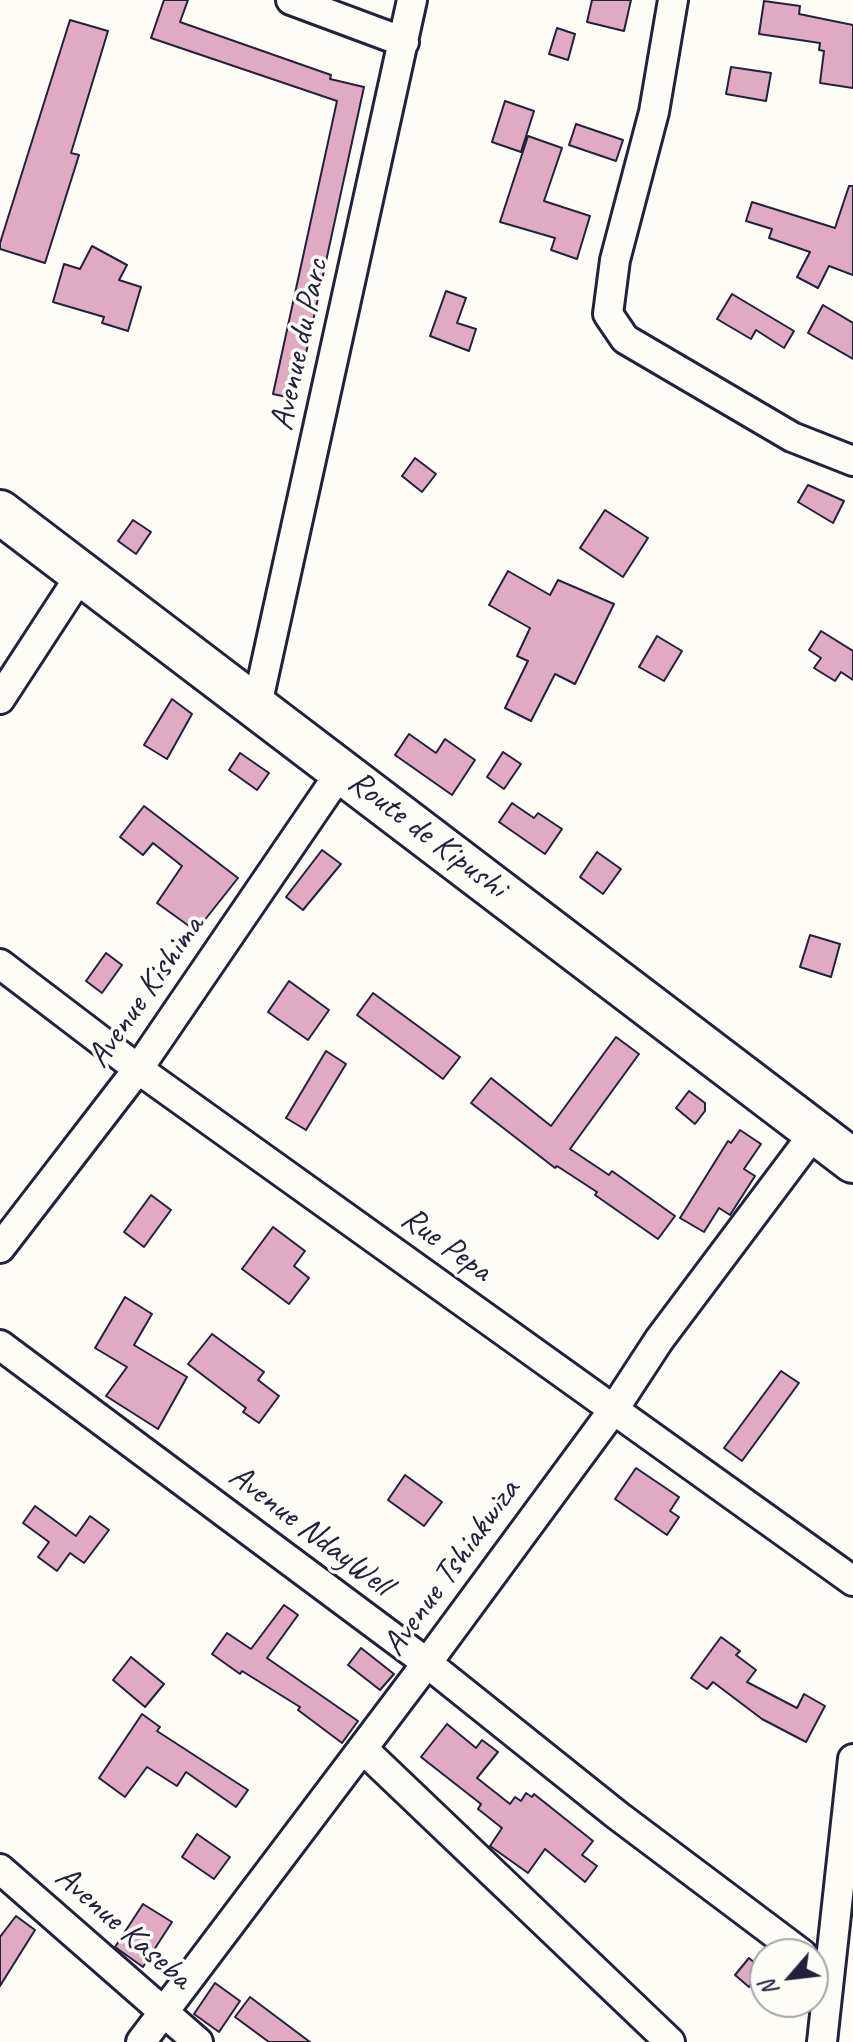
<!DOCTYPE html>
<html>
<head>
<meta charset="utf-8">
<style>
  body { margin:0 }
  #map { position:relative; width:853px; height:2042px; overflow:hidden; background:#fdfcf7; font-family:Caveat,sans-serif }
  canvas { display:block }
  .north { position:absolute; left:749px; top:1938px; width:80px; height:80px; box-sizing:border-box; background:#fdfcf7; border:2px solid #a5a5ac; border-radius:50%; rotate:242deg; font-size:22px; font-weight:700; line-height:32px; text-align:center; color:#22223b }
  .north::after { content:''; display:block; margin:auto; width:28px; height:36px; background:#22223b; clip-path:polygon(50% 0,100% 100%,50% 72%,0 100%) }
</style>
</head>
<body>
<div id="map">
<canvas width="853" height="2042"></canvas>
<div class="north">N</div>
</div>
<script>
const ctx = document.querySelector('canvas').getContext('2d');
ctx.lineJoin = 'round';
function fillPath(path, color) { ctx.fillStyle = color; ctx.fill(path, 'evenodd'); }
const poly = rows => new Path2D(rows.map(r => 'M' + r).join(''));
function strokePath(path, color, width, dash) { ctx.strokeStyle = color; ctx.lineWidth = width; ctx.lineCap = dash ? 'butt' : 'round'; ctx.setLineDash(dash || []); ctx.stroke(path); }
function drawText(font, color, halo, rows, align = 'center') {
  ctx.font = font + ' Caveat,sans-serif'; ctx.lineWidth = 7; ctx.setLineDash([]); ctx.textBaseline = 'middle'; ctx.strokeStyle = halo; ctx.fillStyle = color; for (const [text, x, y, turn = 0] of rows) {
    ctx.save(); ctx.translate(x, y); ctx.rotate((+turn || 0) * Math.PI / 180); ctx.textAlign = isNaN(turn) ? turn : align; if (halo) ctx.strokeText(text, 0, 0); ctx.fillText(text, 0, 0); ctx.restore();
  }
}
const building = poly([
  [164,0,188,0,180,22,331,75,330,79,364,87,296,399,273,394,337,101,151,38,164,0],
  [592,0,631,0,624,31,587,22,592,0],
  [764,1,800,6,799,14,853,25,853,88,820,83,824,51,819,50,820,43,759,34,764,1],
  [70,20,108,31,71,153,79,155,45,263,0,249,0,243,70,20],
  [557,28,575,34,568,60,549,54,557,28],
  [731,67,771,73,766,101,726,94,731,67],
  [505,101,534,111,521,152,492,142,505,101],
  [576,124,623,140,616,161,569,145,576,124],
  [528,136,562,148,544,201,590,216,577,259,551,250,555,238,500,222,528,136],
  [849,186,853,186,853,275,829,266,818,288,797,277,810,252,769,238,772,229,746,221,752,202,835,228,849,186],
  [92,246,127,265,119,280,141,287,128,331,102,323,104,317,53,302,64,264,80,269,92,246],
  [446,291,466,298,457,323,476,329,469,351,430,336,446,291],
  [732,294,794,331,784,348,756,330,751,339,717,319,732,294],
  [823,305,853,323,853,359,808,333,823,305],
  [415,458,436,474,422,492,402,476,415,458],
  [808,485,844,501,833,523,798,502,808,485],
  [605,510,648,538,623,577,580,548,605,510],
  [133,520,151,532,136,554,118,541,133,520],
  [508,571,550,595,558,580,614,604,575,684,555,674,531,721,505,708,528,661,517,656,530,628,489,605,508,571],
  [821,631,853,651,853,680,841,672,835,681,814,668,821,658,809,650,821,631],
  [657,636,682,651,664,681,639,667,657,636],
  [172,699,192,714,167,759,144,745,172,699],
  [409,734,436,753,445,739,475,760,452,795,395,755,409,734],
  [503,752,521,764,504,789,487,777,503,752],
  [240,753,269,773,257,790,229,770,240,753],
  [512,803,534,818,538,813,562,829,545,854,499,822,512,803],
  [144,806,238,878,196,931,157,903,182,866,153,843,143,855,120,837,144,806],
  [322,850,341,864,303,910,286,897,322,850],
  [597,852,621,869,603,894,580,877,597,852],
  [810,935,840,944,831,977,800,967,810,935],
  [106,953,122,965,102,993,86,981,106,953],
  [289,981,329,1010,308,1040,268,1012,289,981],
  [373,993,460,1057,443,1079,357,1015,373,993],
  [616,1037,639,1054,570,1149,609,1175,612,1171,675,1216,658,1239,595,1195,597,1192,557,1166,555,1168,471,1103,491,1078,551,1126,616,1037],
  [326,1051,346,1064,306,1130,286,1118,326,1051],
  [689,1091,705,1103,705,1111,695,1124,676,1108,689,1091],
  [740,1130,761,1144,744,1169,755,1176,730,1215,719,1208,704,1232,680,1218,728,1141,731,1143,740,1130],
  [151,1195,171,1210,144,1247,124,1232,151,1195],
  [273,1227,305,1251,294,1266,309,1278,289,1304,242,1269,273,1227],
  [125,1297,152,1314,134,1345,187,1377,158,1429,106,1396,127,1367,95,1348,125,1297],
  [212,1334,264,1372,258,1380,279,1396,259,1423,243,1412,246,1408,188,1364,212,1334],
  [781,1371,799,1383,742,1461,724,1448,781,1371],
  [636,1468,679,1497,670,1511,679,1517,667,1535,615,1499,636,1468],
  [405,1475,442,1502,424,1526,388,1500,405,1475],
  [35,1506,76,1536,90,1516,109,1530,84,1563,70,1553,57,1571,38,1557,49,1542,23,1523,35,1506],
  [284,1605,298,1615,267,1658,358,1721,342,1743,298,1710,300,1707,242,1671,240,1674,212,1654,227,1633,251,1649,284,1605],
  [721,1637,740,1651,736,1655,756,1670,747,1682,797,1708,804,1694,825,1706,806,1742,762,1719,713,1682,707,1689,691,1678,721,1637],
  [361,1648,394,1674,380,1690,348,1665,361,1648],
  [131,1657,164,1684,145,1707,113,1680,131,1657],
  [142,1714,160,1727,157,1731,248,1790,236,1807,186,1772,177,1786,147,1767,125,1797,99,1778,142,1714],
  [447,1724,476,1748,482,1740,498,1752,477,1778,510,1804,515,1797,521,1801,526,1793,532,1797,534,1794,593,1841,582,1855,597,1866,585,1882,545,1849,528,1873,490,1846,502,1828,478,1809,481,1804,421,1757,447,1724],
  [197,1834,230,1857,214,1879,182,1857,197,1834],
  [143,1904,172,1922,143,1967,115,1947,143,1904],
  [16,1916,35,1930,0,1986,0,1937,16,1916],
  [749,1958,763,1970,749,1987,735,1975,749,1958],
  [215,1983,240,2001,219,2032,194,2014,215,1983],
  [250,1997,310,2042,269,2042,235,2017,250,1997]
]);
fillPath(building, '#e0aac2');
strokePath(building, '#22223b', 2);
const street = poly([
  [291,0,404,42],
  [673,0,654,112,615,260,608,314,625,339,792,437,853,461],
  [0,699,82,573],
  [257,705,412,0],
  [0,964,138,1069,853,1581],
  [0,1248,138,1069,342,770],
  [0,1345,427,1663,617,1815,802,1954],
  [363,1749,670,2042],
  [0,1869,198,2042],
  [141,2042,427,1663,614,1409,659,1340,815,1132],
  [822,2042,853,1759]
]);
const secondary = poly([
  [0,512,853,1161]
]);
strokePath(street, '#22223b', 34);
strokePath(secondary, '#22223b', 48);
strokePath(street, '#fdfcf7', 28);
strokePath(secondary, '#fdfcf7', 42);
drawText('34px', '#22223b', '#fdfcf7', [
  ["Avenue du Parc",300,345,-78],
  ["Route de Kipushi",427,835,37],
  ["Avenue Kishima",146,992,-55],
  ["Rue Pepa",446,1245,36],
  ["Avenue NdayWell",310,1531,37],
  ["Avenue Tshiakwiza",452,1568,-54],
  ["Avenue Kaseba",123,1928,41]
]);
</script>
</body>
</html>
